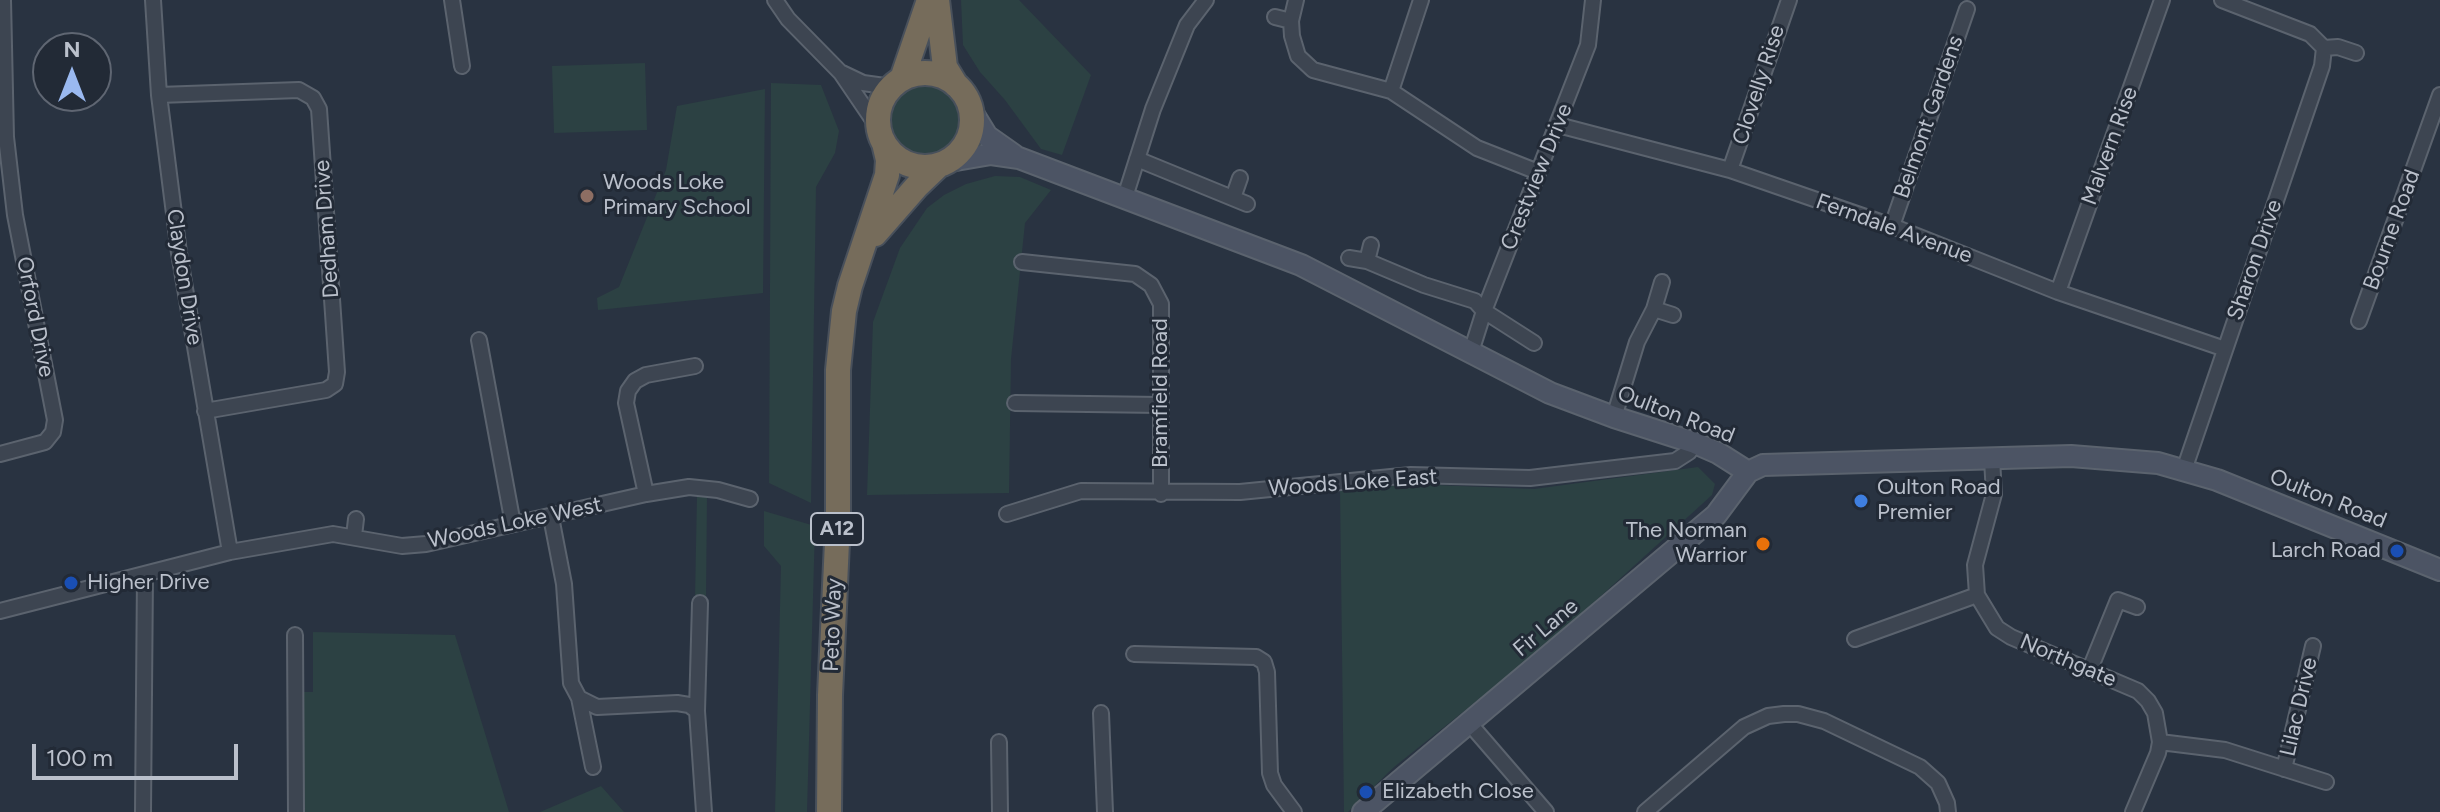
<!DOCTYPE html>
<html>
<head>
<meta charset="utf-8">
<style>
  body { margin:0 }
  #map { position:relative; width:2440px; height:812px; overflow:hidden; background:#293341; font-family:Figtree,sans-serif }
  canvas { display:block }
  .north { position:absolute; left:32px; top:32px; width:80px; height:80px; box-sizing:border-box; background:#222a36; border:2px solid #5f6672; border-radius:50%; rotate:0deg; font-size:22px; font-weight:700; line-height:32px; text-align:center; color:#bac0cb }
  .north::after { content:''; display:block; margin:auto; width:28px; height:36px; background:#9ab9f0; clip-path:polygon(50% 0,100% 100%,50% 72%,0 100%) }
  .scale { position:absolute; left:32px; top:744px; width:206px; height:36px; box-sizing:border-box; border:4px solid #bac0cb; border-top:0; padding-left:10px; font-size:24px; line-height:28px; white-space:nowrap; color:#bac0cb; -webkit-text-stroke:6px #222a36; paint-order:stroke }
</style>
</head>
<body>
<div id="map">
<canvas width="2440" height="812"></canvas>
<div class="north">N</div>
<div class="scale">100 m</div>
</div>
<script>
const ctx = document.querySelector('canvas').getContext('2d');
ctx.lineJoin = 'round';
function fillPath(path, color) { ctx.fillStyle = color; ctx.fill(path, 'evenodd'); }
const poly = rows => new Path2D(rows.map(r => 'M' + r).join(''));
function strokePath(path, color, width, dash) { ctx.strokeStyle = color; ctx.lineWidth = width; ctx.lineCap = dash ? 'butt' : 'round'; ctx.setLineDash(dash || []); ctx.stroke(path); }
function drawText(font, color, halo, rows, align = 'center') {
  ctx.font = font + ' Figtree,sans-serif'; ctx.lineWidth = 6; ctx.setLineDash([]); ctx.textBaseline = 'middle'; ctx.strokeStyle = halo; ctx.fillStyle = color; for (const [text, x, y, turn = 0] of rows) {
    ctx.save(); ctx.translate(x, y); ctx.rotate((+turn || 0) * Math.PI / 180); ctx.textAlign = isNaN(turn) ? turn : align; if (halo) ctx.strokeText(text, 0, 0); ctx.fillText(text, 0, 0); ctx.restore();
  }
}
fillPath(poly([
  [961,0,1019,0,1091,75,1062,155,1041,149,1005,100,980,72,963,45],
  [645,63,647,130,554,133,552,66],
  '888 121a38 38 0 1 1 76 0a38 38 0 1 1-76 0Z',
  [771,83,821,85,839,131,835,153,816,187,811,503,769,483],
  [765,89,763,293,598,310,597,298,619,287,666,170,677,106],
  [995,176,1020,177,1051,190,1025,223,1011,359,1009,493,867,495,873,322,900,248,927,208,944,195,966,184],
  [1698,467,1715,484,1712,495,1547,645,1394,767,1348,812,1344,812,1340,489,1409,484,1534,489],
  [697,496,707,497,706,597,695,597],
  [764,511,815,526,807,812,775,812,781,566,764,546],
  [313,632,455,635,509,812,302,812,302,692,313,692],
  [601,786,624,812,540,812]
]), '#2c4143');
const street = poly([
  [153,0,159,95,179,253,230,552],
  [452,0,462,66],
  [775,0,788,19,841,73,879,129],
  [1296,0,1291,21,1292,36,1298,56,1313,70,1391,91,1477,148,1538,172],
  [2222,0,2310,34,2324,48,2338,47,2356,53],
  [1275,17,1291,21],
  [842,73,863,83,892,87],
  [1391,91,1421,0],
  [159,95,299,90,313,98,319,109,337,372,335,384,326,390,205,411],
  [1558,125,1730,170,1892,226,2058,292,2225,349],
  [1137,159,1247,204],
  [1730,170,1789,0],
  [1125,197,1153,109,1187,25,1206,0],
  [1233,198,1240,178],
  [1892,226,1967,9],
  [1349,258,1367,261,1424,285,1475,301,1484,311,1534,343],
  [1367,261,1371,245],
  [1022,262,1135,274,1151,285,1161,304,1161,494],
  [2058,292,2162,0],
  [1654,309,1673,315],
  [2359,321,2440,95],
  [479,340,513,524],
  [1471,352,1484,311,1588,45,1593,0],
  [1015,403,1161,405],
  [1614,417,1637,342,1654,309,1662,282],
  [0,454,45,442,53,432,55,420,15,215,6,137,3,0],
  [1992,459,1994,494,1975,565,1977,595,1997,628,2011,637,2138,691,2148,701,2155,713,2160,742,2158,753,2133,812],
  [2184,470,2322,66,2324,48],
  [646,494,626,403,628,391,635,381,646,375,695,366],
  [1007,514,1081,491,1240,492,1411,475,1530,478,1675,461,1689,452,1695,443],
  [551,517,564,584,571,683,579,698,593,767],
  [354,536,356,519],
  [0,611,230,552,333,534,402,546,426,544,646,494,689,487,718,490,750,499],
  [295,635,296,812],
  [1855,639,1977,595],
  [1134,654,1256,657,1264,662,1267,672,1270,773,1274,785,1294,812],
  [2090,669,2118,600,2137,607],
  [579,698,597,707,677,703,689,705,697,711,704,812],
  [697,711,700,603],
  [1101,713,1105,812],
  [1470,724,1546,812],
  [999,742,1000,812],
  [2160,742,2225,750,2326,782],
  [2284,769,2313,646],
  [143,812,145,574],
  [1645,812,1744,727,1768,716,1784,714,1798,714,1824,721,1920,767,1938,783,1947,803,1948,812]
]);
const secondary = poly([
  [971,110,987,136,1014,155],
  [950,161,991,154,1019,158,1301,265,1550,393,1614,417,1695,443,1718,453,1748,472],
  [1363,812,1716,515,1748,472,1763,465,2071,456,2158,463,2217,480,2440,570]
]);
const highway = poly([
  [937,0,945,67,956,85],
  '878 120a47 47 0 1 1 94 0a47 47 0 1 1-94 0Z',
  [902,79,929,0],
  [875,234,917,186,939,165],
  [829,812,830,695,838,520,838,370,844,311,850,286,887,175,888,160,884,143]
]);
strokePath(street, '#5b636e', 18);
strokePath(secondary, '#5b636e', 24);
strokePath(highway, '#48505b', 28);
strokePath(street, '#3d4551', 14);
strokePath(secondary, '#4c5464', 20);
strokePath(highway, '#766c5b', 24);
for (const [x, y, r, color] of [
  [587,196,8,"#8d6e63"],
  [1861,501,8,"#3f7fe0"],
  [1763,544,8,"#e8710a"],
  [2397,551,8,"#1a4fb4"],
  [71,583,8,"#1a4fb4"],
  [1366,792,8,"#1a4fb4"]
]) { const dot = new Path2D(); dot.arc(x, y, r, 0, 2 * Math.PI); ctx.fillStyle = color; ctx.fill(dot); strokePath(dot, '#222a36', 3); }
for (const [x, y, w] of [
  [837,529,52]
]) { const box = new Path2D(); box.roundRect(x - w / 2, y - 16, w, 32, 6); ctx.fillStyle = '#222a36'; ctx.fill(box); strokePath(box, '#bac0cb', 2); }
drawText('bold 20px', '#bac0cb', null, [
  ["A12",837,529]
]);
drawText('22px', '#bac0cb', '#222a36', [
  ["Clovelly Rise",1759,85,-72],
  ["Belmont Gardens",1929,117,-71],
  ["Malvern Rise",2110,146,-70],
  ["Crestview Drive",1537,177,-68],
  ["Dedham Drive",327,229,-94],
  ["Ferndale Avenue",1894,229,20],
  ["Bourne Road",2392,230,-70],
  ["Sharon Drive",2255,260,-71],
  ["Claydon Drive",184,277,81],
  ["Orford Drive",35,317,79],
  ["Bramfield Road",1161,393,-90],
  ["Oulton Road",1676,415,21],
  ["Woods Loke East",1353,483,-4],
  ["Oulton Road",2328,499,22],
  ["Woods Loke West",515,523,-12],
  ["Peto Way",833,625,-88],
  ["Fir Lane",1546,628,-40],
  ["Northgate",2068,661,23],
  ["Lilac Drive",2299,707,-77]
]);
drawText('22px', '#bac0cb', '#222a36', [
  ["Woods Loke",603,183],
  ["Primary School",603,208],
  ["Oulton Road",1877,488],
  ["Premier",1877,513],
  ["The Norman",1747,531,"right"],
  ["Warrior",1747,556,"right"],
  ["Larch Road",2381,551,"right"],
  ["Higher Drive",87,583],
  ["Elizabeth Close",1382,792]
], 'left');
</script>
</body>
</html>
